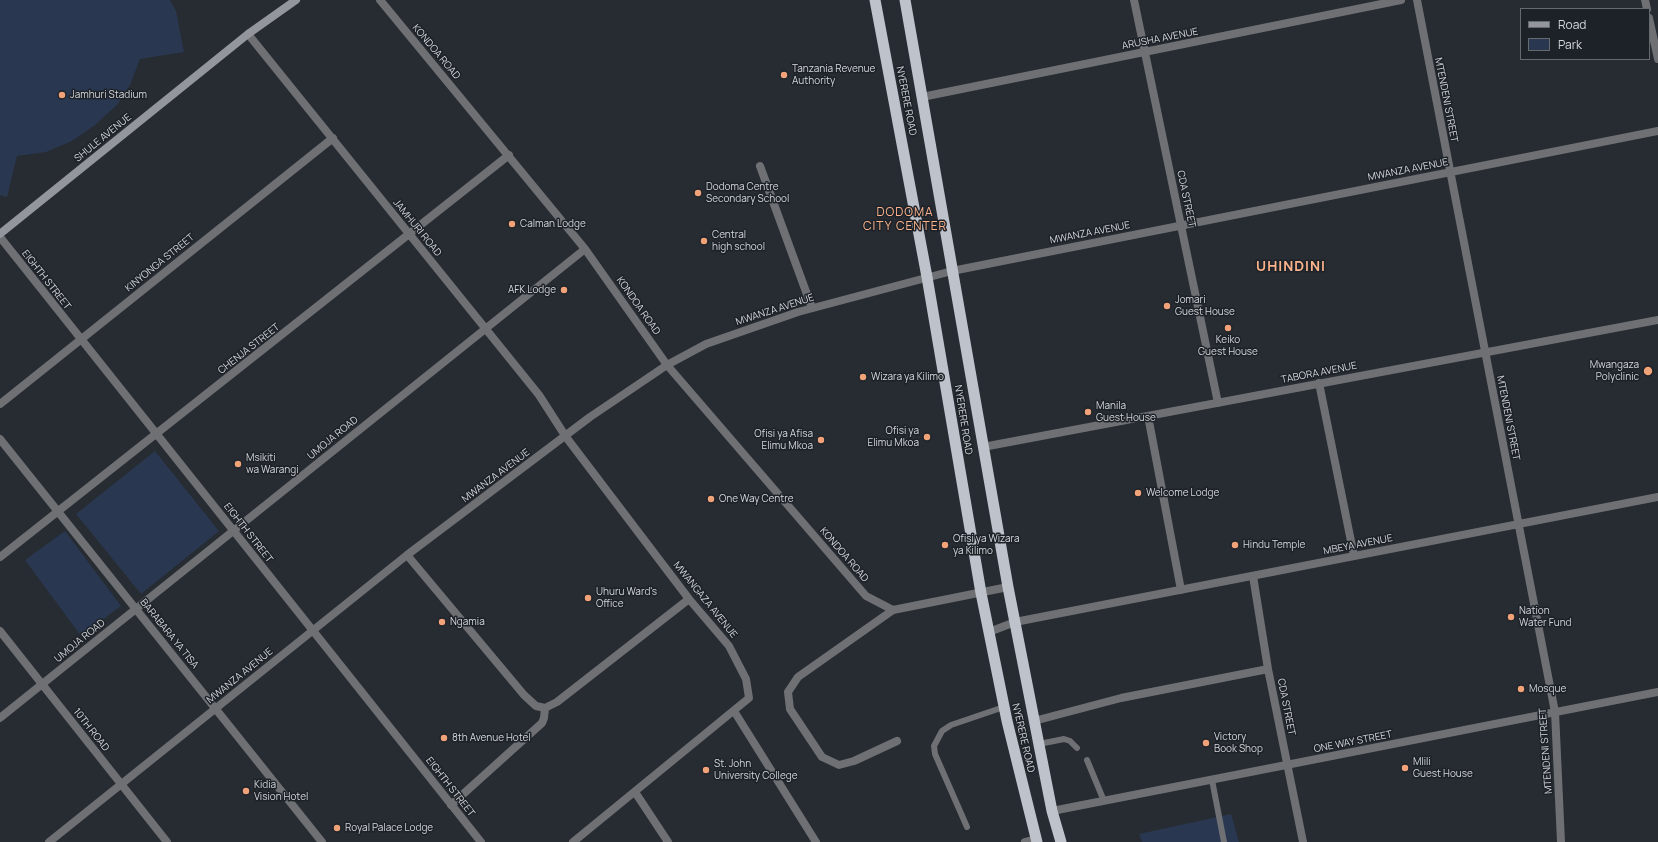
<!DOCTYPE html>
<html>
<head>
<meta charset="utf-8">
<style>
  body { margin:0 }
  #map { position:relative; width:1658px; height:842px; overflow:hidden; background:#272b32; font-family:Manrope,sans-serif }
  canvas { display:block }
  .legend { position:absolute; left:1520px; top:8px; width:130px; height:52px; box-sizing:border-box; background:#1d2228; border:1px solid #666a6f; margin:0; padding:5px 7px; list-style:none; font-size:12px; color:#d3d6da }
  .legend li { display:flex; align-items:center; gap:8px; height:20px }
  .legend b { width:20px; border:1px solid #666a6f }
</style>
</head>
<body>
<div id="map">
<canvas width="1658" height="842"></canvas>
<ul class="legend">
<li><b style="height:5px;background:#93979d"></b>Road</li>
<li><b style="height:11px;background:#293850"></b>Park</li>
</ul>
</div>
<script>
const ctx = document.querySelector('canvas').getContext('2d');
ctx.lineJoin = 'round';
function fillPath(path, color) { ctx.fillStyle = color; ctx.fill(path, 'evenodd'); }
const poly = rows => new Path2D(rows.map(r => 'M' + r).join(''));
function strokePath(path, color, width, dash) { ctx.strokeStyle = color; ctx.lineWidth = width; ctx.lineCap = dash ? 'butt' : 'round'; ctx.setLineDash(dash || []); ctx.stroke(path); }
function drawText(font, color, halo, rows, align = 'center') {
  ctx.font = font + ' Manrope,sans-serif'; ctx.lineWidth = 3; ctx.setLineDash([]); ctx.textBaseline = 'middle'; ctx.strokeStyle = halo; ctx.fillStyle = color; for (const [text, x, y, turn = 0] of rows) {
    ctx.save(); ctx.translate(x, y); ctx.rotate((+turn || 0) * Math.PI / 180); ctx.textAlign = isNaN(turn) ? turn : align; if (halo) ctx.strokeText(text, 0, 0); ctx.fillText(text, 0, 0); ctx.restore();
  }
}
fillPath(poly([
  [0,0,170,0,176,11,184,52,140,59,130,85,117,105,95,125,72,141,46,152,17,156,7,197,0,195],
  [155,451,219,531,141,594,76,514],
  [65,531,121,606,81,636,25,560],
  [1231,814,1239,842,1142,842,1139,834]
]), '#293850');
strokePath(poly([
  [1039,744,1064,739,1070,741,1077,748],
  [1087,760,1104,801],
  [1212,780,1224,842],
  [967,827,935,754,934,746,942,731,951,725,1004,707]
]), '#6e7074', 6);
strokePath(poly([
  [380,0,585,249,667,365,866,596,893,610],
  [1134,0,1218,403],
  [1417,0,1555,712,1561,842],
  [1645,0,1647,9],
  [1649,18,1658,59],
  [248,34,539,395,566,437,689,599,729,646,746,679,749,698,573,842],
  [922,97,1401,0],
  [760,166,812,308],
  [0,237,481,842],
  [1319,383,1354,556],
  [0,404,333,138],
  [1148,416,1181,590],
  [0,439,322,842],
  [983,447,1658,320],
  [407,555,524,695,536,706,545,708,557,702,689,599],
  [0,557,509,155],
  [1253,576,1268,669,1303,842],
  [0,631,167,842],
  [989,632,1015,622,1658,497],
  [734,711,816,842],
  [0,718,585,249],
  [1034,721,1121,698,1268,669],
  [897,741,854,761,839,765,822,757,790,709,788,692,798,677,893,610,1008,587],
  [635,792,668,842],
  [451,805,542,723,544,718,545,708],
  [1052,811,1658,692],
  [49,842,407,555,590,417,667,365,706,344,798,312,952,271,1658,131],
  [1025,842,1036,839]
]), '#6e7074', 8);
strokePath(poly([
  [0,234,248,34,296,0]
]), '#93979d', 8);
strokePath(poly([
  [875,0,927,277,981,593,1007,721,1037,842],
  [905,0,1008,587,1052,811,1061,842]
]), '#bdc2cb', 11);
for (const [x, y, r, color] of [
  [784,75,4,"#f0a378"],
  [62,95,4,"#f0a378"],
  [698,193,4,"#f0a378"],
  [512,224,4,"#f0a378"],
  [704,241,4,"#f0a378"],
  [564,290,4,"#f0a378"],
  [1167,306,4,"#f0a378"],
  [1228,328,4,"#f0a378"],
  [1648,371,5,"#f0a378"],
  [863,377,4,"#f0a378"],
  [1088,412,4,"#f0a378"],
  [927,437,4,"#f0a378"],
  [821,440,4,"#f0a378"],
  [238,464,4,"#f0a378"],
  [1138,493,4,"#f0a378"],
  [711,499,4,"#f0a378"],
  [945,545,4,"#f0a378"],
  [1235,545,4,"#f0a378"],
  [588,598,4,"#f0a378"],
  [1511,617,4,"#f0a378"],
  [442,622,4,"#f0a378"],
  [1521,689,4,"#f0a378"],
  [444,738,4,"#f0a378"],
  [1206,743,4,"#f0a378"],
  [1405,768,4,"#f0a378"],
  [706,770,4,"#f0a378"],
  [246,791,4,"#f0a378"],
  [337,828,4,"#f0a378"]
]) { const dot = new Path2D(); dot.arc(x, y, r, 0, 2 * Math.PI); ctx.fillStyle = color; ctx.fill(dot); strokePath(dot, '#1d2228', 1.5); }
drawText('10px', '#d3d6da', '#1d2228', [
  ["ARUSHA AVENUE",1160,39,-11],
  ["KONDOA ROAD",436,52,50],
  ["MTENDENI STREET",1446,100,79],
  ["NYERERE ROAD",906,101,79],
  ["SHULE AVENUE",103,138,-39],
  ["MWANZA AVENUE",1408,170,-11],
  ["CDA STREET",1186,199,78],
  ["JAMHURI ROAD",417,228,51],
  ["MWANZA AVENUE",1090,233,-11],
  ["KINYONGA STREET",160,263,-39],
  ["EIGHTH STREET",46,280,52],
  ["KONDOA ROAD",638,306,55],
  ["MWANZA AVENUE",775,310,-18],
  ["CHENJA STREET",249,349,-38],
  ["TABORA AVENUE",1319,373,-11],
  ["MTENDENI STREET",1508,418,79],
  ["NYERERE ROAD",963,420,81],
  ["UMOJA ROAD",333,438,-39],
  ["MWANZA AVENUE",496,476,-37],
  ["EIGHTH STREET",248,533,52],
  ["MBEYA AVENUE",1358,545,-11],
  ["KONDOA ROAD",844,555,49],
  ["MWANGAZA AVENUE",705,600,51],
  ["BARABARA YA TISA",169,634,51],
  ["UMOJA ROAD",80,641,-39],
  ["MWANZA AVENUE",240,676,-39],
  ["CDA STREET",1286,707,79],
  ["10TH ROAD",91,730,52],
  ["NYERERE ROAD",1023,738,77],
  ["ONE WAY STREET",1353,742,-11],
  ["MTENDENI STREET",1546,751,-94],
  ["EIGHTH STREET",450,787,52]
]);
drawText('10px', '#d3d6da', '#1d2228', [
  ["Tanzania Revenue",792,69],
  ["Authority",792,81],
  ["Jamhuri Stadium",70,95],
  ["Dodoma Centre",706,187],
  ["Secondary School",706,199],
  ["Calman Lodge",520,224],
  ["Central",712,235],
  ["high school",712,247],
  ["AFK Lodge",556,290,"right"],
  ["Jomari",1175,300],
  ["Guest House",1175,312],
  ["Keiko",1228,340,"center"],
  ["Guest House",1228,352,"center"],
  ["Mwangaza",1639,365,"right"],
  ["Polyclinic",1639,377,"right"],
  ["Wizara ya Kilimo",871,377],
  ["Manila",1096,406],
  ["Guest House",1096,418],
  ["Ofisi ya",919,431,"right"],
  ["Elimu Mkoa",919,443,"right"],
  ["Ofisi ya Afisa",813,434,"right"],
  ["Elimu Mkoa",813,446,"right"],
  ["Msikiti",246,458],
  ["wa Warangi",246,470],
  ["Welcome Lodge",1146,493],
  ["One Way Centre",719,499],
  ["Ofisi ya Wizara",953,539],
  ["ya Kilimo",953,551],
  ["Hindu Temple",1243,545],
  ["Uhuru Ward's",596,592],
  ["Office",596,604],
  ["Nation",1519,611],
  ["Water Fund",1519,623],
  ["Ngamia",450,622],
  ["Mosque",1529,689],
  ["Victory",1214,737],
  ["Book Shop",1214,749],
  ["8th Avenue Hotel",452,738],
  ["Mlili",1413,762],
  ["Guest House",1413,774],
  ["St. John",714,764],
  ["University College",714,776],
  ["Kidia",254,785],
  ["Vision Hotel",254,797],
  ["Royal Palace Lodge",345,828]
], 'left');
ctx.letterSpacing = '1px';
drawText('12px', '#fbb38b', '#1d2228', [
  ["DODOMA",905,213],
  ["CITY CENTER",905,227]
]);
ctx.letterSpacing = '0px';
ctx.letterSpacing = '1px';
drawText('bold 14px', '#fbb38b', '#1d2228', [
  ["UHINDINI",1291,267]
]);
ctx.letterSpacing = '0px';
</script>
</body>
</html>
